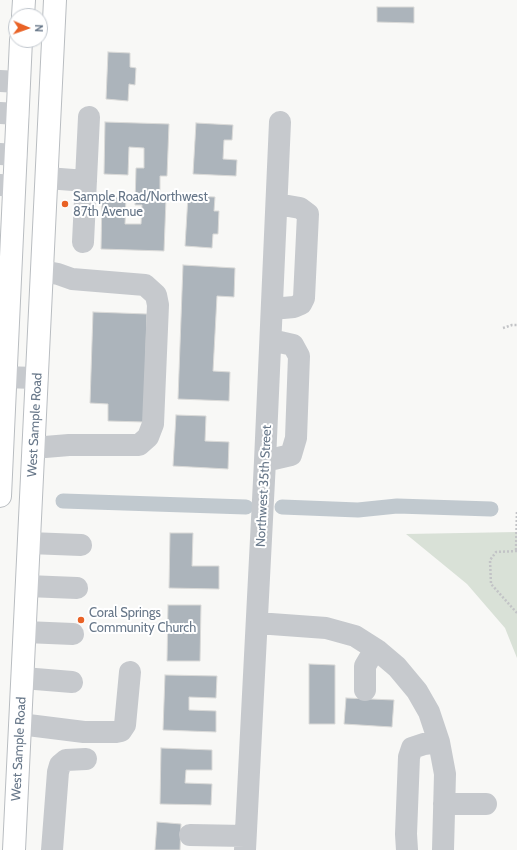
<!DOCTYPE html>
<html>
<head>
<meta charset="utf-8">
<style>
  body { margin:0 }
  #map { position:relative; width:517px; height:850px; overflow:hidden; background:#f8f8f6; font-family:Cabin,sans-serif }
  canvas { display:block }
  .north { position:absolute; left:8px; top:8px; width:40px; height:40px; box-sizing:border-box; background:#fff; border:1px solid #c2c8cf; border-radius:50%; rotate:92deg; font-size:11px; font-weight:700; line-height:16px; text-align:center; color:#667688 }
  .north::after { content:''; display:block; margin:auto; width:14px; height:18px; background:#e96225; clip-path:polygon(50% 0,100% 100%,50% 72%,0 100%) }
</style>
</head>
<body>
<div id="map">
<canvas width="517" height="850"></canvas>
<div class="north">N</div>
</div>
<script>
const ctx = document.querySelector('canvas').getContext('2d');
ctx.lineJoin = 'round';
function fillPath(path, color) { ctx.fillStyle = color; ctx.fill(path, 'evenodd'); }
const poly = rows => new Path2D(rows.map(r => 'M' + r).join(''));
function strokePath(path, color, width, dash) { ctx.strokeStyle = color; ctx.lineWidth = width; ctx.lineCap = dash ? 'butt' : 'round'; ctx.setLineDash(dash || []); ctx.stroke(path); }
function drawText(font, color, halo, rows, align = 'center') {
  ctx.font = font + ' Cabin,sans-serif'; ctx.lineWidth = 4; ctx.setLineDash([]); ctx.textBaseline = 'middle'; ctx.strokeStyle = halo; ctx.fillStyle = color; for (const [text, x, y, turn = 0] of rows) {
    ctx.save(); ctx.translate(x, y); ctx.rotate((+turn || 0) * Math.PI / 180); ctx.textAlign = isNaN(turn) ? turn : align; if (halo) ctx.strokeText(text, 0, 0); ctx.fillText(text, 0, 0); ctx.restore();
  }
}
fillPath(poly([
  [517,532,517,658,505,628,467,584,406,534]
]), '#d9e1d7');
strokePath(poly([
  [63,501,246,507],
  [282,507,358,510,397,506,491,509]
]), '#c1c9cf', 15);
const building = poly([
  [377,7,414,7,414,23,377,22,377,7],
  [108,52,130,53,130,67,136,68,135,85,129,84,128,101,106,99,108,52],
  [105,122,169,124,167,176,160,176,160,198,166,199,164,251,101,249,102,196,126,197,125,224,141,224,142,205,135,205,136,168,144,168,144,148,129,147,128,175,104,174,105,122],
  [196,123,233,125,232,140,224,140,223,159,237,160,236,176,193,174,196,123],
  [188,196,215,197,214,211,219,211,218,234,213,234,212,248,185,246,188,196],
  [183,265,235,268,234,297,217,296,213,371,230,372,229,401,178,399,183,265],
  [93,312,147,314,144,422,108,421,108,404,90,403,93,312],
  [176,415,206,416,205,441,229,442,228,469,173,466,176,415],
  [170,533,193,533,192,566,219,566,219,589,169,588,170,533],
  [168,605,201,605,200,661,167,661,168,605],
  [309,664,335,665,335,724,309,724,309,664],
  [165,675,217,676,216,698,189,697,189,710,216,711,216,732,163,730,165,675],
  [346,698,394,700,392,727,344,724,346,698],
  [161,748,212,750,212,770,186,770,185,783,212,784,211,805,160,804,161,748],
  [157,822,181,824,180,850,155,850,157,822]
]);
fillPath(building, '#acb4bb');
strokePath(building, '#dadad8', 1);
const major = poly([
  [23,16,24,0],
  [0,496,21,40],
  [14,850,55,0]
]);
strokePath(major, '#b9bdc1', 24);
strokePath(poly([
  [503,328,512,325,517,325],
  [516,550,517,510],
  [517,551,496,552,490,560,491,584,517,613]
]), '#c2c3c6', 2.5, [2, 2]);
strokePath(poly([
  [0,81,19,82],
  [0,113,18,114],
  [0,154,16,155],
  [47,178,86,181],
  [0,185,14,186],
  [83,242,89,117],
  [272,309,294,307,301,304,304,298,308,214,300,208,277,204],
  [0,377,37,378],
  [33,448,69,445,139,445,148,437,153,424,158,305,156,295,145,285,72,279,58,274,42,271],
  [265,461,291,455,296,438,299,356,293,345,271,340],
  [29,543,81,545],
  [27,586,77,588],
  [257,623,326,628,355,636,377,650,397,667,417,691,429,712,439,742,445,774,443,850],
  [25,632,73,634],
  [23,678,72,682],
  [365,690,365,666,375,649],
  [20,724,84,732,116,732,121,731,125,725,130,672],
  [444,804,486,804],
  [190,835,245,836],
  [52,850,58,772,60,765,66,760,86,759],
  [245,850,265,461,280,122],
  [407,850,406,834,409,757,412,748,424,744,439,742]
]), '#c6c9cd', 22);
strokePath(major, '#fff', 22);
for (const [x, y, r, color] of [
  [65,204,4,"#e96225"],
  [81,620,4,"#e96225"]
]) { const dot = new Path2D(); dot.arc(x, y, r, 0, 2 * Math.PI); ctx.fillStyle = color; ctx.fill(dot); strokePath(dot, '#fff', 1.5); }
drawText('13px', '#667688', '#fff', [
  ["Sample Road/Northwest",73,197],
  ["87th Avenue",73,212],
  ["Coral Springs",89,613],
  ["Community Church",89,628]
], 'left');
drawText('13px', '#667688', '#fff', [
  ["West Sample Road",35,425,-87],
  ["Northwest 35th Street",264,486,-87],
  ["West Sample Road",19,749,-87]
]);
</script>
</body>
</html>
